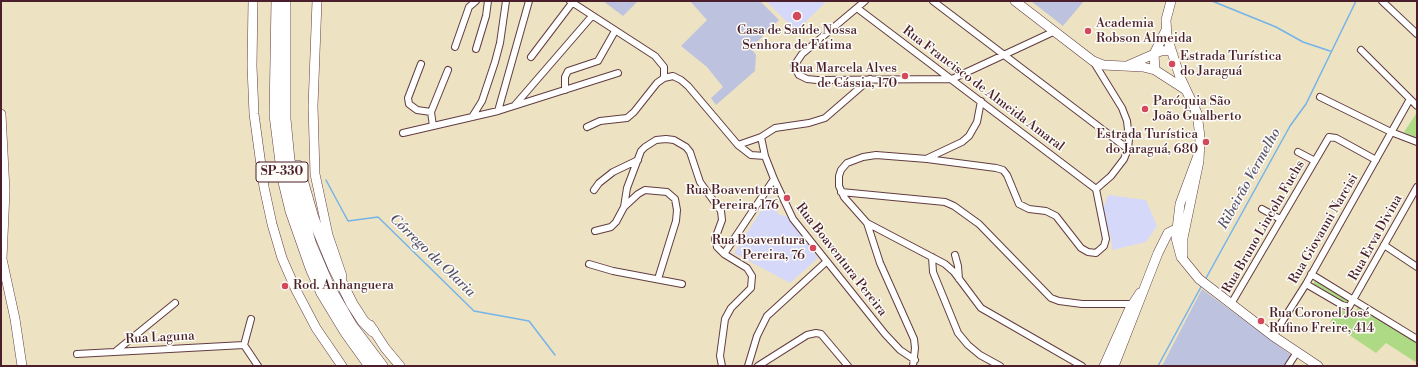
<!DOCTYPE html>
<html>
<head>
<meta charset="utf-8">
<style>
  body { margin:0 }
  #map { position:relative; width:1418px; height:367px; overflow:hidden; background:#ede3c2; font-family:"Libre Bodoni",serif }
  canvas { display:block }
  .frame { position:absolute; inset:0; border:2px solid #4a1f2b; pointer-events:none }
</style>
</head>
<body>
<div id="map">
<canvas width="1418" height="367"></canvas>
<div class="frame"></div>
</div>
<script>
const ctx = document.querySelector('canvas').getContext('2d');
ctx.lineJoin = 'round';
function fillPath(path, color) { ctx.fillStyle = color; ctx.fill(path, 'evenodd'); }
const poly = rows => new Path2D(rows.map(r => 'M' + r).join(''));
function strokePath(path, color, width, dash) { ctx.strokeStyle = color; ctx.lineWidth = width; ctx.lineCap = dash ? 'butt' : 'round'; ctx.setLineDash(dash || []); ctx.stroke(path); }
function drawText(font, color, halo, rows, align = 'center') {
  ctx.font = font + ' "Libre Bodoni",serif'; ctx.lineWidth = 3; ctx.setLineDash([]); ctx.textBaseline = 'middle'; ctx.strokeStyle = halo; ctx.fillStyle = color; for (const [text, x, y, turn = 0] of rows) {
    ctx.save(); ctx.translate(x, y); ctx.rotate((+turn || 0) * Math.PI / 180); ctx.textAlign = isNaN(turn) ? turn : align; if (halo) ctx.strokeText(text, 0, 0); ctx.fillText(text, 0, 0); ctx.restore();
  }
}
fillPath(poly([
  [766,1,827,1,796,31],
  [771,195,778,214,788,217,818,258,790,283,734,253],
  [1108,195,1146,200,1157,226,1146,242,1112,250,1111,237,1104,217,1103,209]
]), '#d5d8f9');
fillPath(poly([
  [603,1,638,1,623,16],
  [690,1,760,1,779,20,751,48,756,55,755,71,716,105,711,98,723,87,707,67,681,46,707,20],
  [1031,1,1084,1,1063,26],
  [1202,289,1291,355,1285,366,1162,366]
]), '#bdc3de');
fillPath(poly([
  [1416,114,1417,115,1417,138,1404,132],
  [1316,279,1352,301,1350,306,1313,284],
  [1359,306,1417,342,1417,363,1386,343,1376,353,1330,322,1338,308,1350,314,1355,312]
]), '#afda85');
strokePath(poly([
  [1212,1,1276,27,1303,42,1330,51],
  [326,180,348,221,378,217,474,311,529,321,555,355],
  [1205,280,1290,126,1306,104,1356,1],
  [1158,366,1202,285]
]), '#75b3e8', 1.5);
const minor = poly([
  [570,1,655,56,664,67,664,78],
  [865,1,802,54,794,66,799,75,807,79,817,80,952,79,1053,32],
  [933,1,1128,149],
  [1382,1,1417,34],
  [857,8,1096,189],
  [455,47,469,7,476,1],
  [476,49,486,16,488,1],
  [1361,50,1417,106],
  [531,57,572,3],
  [421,64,408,98,409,104,417,110,431,112],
  [565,90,565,77,568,71,598,61,615,31],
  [1320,97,1391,132,1417,142],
  [515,105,592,16],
  [498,111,529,1],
  [472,117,482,101,495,62,500,43,506,1],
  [433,126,431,112,448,70],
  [587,127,600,121,627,118,634,112,657,83,664,78,673,76,681,80,688,86,738,145,761,137,775,128,809,123,825,118,870,79],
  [403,133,498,111,618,73],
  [761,137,765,156,774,179,793,219,885,334,900,350,915,360],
  [738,145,751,155,765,156],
  [1298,152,1315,161],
  [928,158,962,142,969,136,977,122,981,101],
  [594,190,599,183,613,172,638,160],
  [841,192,945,202,954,206,979,224,1051,298,1059,301,1082,304,1134,304],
  [624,207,627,188,641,151,645,147,656,140,666,139,674,140,686,147,690,152,700,182,721,211,722,220,715,239,717,247,724,254,747,268,752,276,751,288,731,308,725,319,720,356,722,366],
  [1262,209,1280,219],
  [867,223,880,263,914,339,915,348,913,366],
  [595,231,611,227,616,222,624,207,638,194,645,190,667,192,675,199,677,210,676,221,658,279],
  [1384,245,1417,267],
  [724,254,774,179],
  [955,255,958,266,959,279],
  [932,257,933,272,958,333,968,345,980,355,1000,366],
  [589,264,613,271,682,284],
  [1311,274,1417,339],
  [1306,284,1342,305,1349,307,1417,187],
  [1231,304,1329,137,1336,138,1376,160],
  [251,319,244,345,258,366],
  [1273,336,1306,284,1410,99],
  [116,351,175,303],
  [77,354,244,345],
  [748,366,757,336,767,316,826,262],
  [758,366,807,335,816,333,821,334,848,366],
  [1082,366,981,308,954,272,945,264,867,223,844,197,839,186,839,176,841,170,847,163,863,157,876,155,927,159,996,168,1003,170,1007,175,1019,204,1029,209,1046,211,1056,216,1081,248,1088,252,1096,253,1104,246,1106,239,1096,189,1111,176,1124,159,1128,149,1129,139,1127,121,1122,108,1093,61],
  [1288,366,1297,352]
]);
const secondary = poly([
  [253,1,252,66,254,114,264,187,272,224,282,258,296,290,316,328,342,366],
  [317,1,313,106,315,174,328,235,342,276],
  [1015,1,1093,61,1103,65,1143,67,1155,70,1186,90],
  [1171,1,1166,20,1167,37,1180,77,1197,113,1200,137,1199,161,1183,238,1183,255],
  [1129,65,1161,51,1171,50],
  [1155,70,1154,54,1166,30],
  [1,114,5,191,2,259,15,319,22,366],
  [1200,150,1180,204,1176,238,1181,257,1199,279,1273,336,1318,366],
  [370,325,385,348,400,366],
  [1104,366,1129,310,1140,293],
  [1114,366,1158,253,1168,233,1174,230,1180,229]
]);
const motorway = poly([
  [277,1,275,115,283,178,291,211,311,268,322,293,345,331,370,366],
  [285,1,285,119,289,160,298,202,311,245,329,287,351,325,382,366],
  [298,166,313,218,333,266,352,304,363,321,373,331]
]);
strokePath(minor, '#623c42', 8);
strokePath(secondary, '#623c42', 10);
strokePath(motorway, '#623c42', 12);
strokePath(minor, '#fff', 6);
strokePath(secondary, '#fff', 9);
strokePath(motorway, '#fff', 11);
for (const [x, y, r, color] of [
  [797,16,5,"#d1495b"],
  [1088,31,4,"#d1495b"],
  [1172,64,4,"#d1495b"],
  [905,76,4,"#d1495b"],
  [1145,109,4,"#d1495b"],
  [1206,142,4,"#d1495b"],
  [787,198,4,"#d1495b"],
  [813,248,4,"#d1495b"],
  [285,286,4,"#d1495b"],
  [1261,321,4,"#d1495b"]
]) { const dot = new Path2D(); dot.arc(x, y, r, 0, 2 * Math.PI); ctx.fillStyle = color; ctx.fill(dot); strokePath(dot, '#fdfcf7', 1.5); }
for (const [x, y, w] of [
  [282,172,52]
]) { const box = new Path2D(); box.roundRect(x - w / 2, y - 10, w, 20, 3); ctx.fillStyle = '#fdfcf7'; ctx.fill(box); strokePath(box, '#4a1f2b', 1); }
drawText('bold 12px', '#4a1f2b', null, [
  ["SP-330",282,172]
]);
drawText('13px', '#4a1f2b', '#fdfcf7', [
  ["Academia",1096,24],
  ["Robson Almeida",1096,39],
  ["Casa de Saúde Nossa",797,31,"center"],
  ["Senhora de Fátima",797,46,"center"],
  ["Estrada Turística",1180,57],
  ["do Jaraguá",1180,72],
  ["Rua Marcela Alves",897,69,"right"],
  ["de Cássia, 170",897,84,"right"],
  ["Paróquia São",1153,102],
  ["João Gualberto",1153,117],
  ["Estrada Turística",1198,135,"right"],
  ["do Jaraguá, 680",1198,150,"right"],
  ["Rua Boaventura",779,191,"right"],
  ["Pereira, 176",779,206,"right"],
  ["Rua Boaventura",805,241,"right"],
  ["Pereira, 76",805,256,"right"],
  ["Rod. Anhanguera",293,286],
  ["Rua Coronel José",1269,314],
  ["Rufino Freire, 414",1269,329]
], 'left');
drawText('13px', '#4a1f2b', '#fdfcf7', [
  ["Rua Francisco de Almeida Amaral",983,89,37],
  ["Rua Bruno Lincoln Fuchs",1264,227,-60],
  ["Rua Giovanni Narcisi",1324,229,-60],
  ["Rua Erva Divina",1376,238,-61],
  ["Rua Boaventura Pereira",841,260,52],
  ["Rua Laguna",160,338,-3]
]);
drawText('italic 14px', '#59536d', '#fdfcf7', [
  ["Ribeirão Vermelho",1250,179,-61],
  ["Córrego da Olaria",432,256,44]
]);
</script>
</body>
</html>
